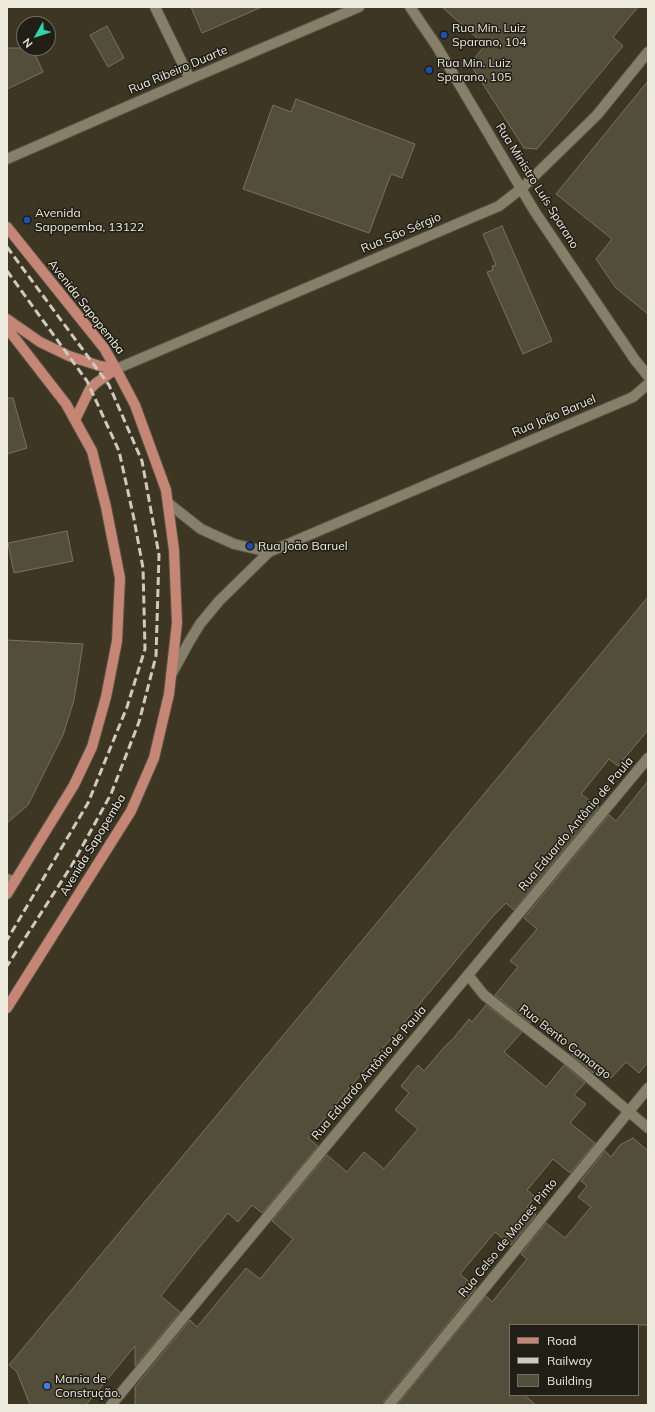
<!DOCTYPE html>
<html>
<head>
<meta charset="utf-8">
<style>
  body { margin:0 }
  #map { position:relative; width:655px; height:1412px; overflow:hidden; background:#3c3623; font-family:Mulish,sans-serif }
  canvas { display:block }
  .frame { position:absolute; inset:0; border:8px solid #ece9dd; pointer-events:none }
  .legend { position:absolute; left:509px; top:1324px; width:130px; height:72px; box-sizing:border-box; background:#201e15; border:1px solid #726f65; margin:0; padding:5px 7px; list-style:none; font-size:12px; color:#ece9dd }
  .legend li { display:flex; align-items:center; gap:8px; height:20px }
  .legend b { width:20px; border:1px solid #726f65 }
  .north { position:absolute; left:16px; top:16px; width:40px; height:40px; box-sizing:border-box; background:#201e15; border:1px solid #726f65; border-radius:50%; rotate:231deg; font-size:11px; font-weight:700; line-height:16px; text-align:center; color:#ece9dd }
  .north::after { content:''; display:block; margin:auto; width:14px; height:18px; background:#2ed4aa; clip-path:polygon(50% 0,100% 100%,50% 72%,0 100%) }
</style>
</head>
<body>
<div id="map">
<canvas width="655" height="1412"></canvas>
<div class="frame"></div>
<ul class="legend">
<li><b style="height:5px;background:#c68675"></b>Road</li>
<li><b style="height:5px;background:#cecabd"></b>Railway</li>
<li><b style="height:11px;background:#534e3a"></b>Building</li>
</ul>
<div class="north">N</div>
</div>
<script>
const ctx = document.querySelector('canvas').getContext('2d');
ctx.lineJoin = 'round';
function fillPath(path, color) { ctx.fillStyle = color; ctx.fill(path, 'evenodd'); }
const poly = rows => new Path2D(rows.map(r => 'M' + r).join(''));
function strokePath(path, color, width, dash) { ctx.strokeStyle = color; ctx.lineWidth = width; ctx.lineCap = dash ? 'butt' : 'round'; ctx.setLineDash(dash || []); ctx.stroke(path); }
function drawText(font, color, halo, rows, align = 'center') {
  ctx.font = font + ' Mulish,sans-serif'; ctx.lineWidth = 3; ctx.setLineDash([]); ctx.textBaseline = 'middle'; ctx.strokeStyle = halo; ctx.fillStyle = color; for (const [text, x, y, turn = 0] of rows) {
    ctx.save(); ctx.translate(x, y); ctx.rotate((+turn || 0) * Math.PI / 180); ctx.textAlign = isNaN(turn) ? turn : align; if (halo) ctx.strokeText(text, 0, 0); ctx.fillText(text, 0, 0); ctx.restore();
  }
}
const building = poly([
  [191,7,262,7,202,33,191,7],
  [442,7,638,7,613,37,623,46,537,149,524,148,470,64,485,45,442,7],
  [107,26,124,58,108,67,90,35,107,26],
  [7,48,32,48,43,72,7,89,7,48],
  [648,81,648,314,616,288,596,259,612,239,556,194,648,81],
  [296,99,415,144,402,178,391,174,369,233,243,189,273,105,291,112,296,99],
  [502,226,552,341,523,354,487,272,493,270,492,266,496,265,483,234,502,226],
  [7,398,13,398,27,448,7,454,7,398],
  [67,531,73,561,14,573,8,543,67,531],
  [648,597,648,730,618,766,609,759,581,794,599,807,514,910,506,903,493,916,308,1138,318,1146,262,1213,252,1205,238,1222,228,1213,194,1254,161,1296,180,1312,135,1366,135,1346,86,1405,30,1405,17,1372,9,1365,648,597],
  [7,640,83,644,74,700,63,735,28,805,7,823,7,640],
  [648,781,648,1062,639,1073,626,1062,611,1078,597,1067,593,1073,572,1055,576,1050,536,1016,530,1023,495,995,518,967,510,961,537,929,524,918,609,815,616,821,648,781],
  [486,1005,522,1032,504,1052,546,1087,564,1065,585,1083,574,1095,586,1104,570,1123,595,1143,570,1173,553,1159,527,1190,535,1197,527,1207,536,1215,511,1245,495,1232,460,1274,476,1288,384,1401,383,1405,135,1405,135,1387,190,1320,197,1327,246,1268,260,1279,293,1239,272,1221,327,1155,347,1172,364,1152,384,1169,418,1129,395,1110,409,1093,401,1086,418,1065,424,1071,446,1045,452,1040,469,1019,472,1022,486,1005],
  [633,1138,648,1151,648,1325,510,1325,510,1395,524,1395,536,1405,397,1405,486,1296,492,1302,527,1259,521,1254,546,1223,565,1238,591,1207,578,1197,587,1186,581,1181,605,1151,611,1157,620,1145,633,1138]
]);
fillPath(building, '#534e3a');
strokePath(building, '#78725d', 1);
const street = poly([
  [155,7,190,79],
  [410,7,436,45,535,212,635,360,648,376],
  [7,159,190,79,359,7],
  [116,369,499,206,522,188,597,115,648,52],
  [168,503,201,529,234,544,269,552],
  [171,675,189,642,200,624,219,601,269,552,633,397,648,384],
  [7,879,15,881],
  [468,975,484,995,574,1065,648,1128],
  [111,1405,648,758],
  [389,1405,648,1088]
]);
const primary = poly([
  [7,227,104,348,116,369,135,405,166,490,174,550,177,623,169,694,154,758,131,811,7,1008],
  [7,319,40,342,69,356,100,366,116,369],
  [7,328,66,404,92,451,106,507,120,578,117,641,106,697,92,747,74,785,7,894],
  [75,420,90,389,96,383,116,369]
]);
strokePath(street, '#575242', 12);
strokePath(primary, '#575242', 12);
strokePath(street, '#86806b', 10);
strokePath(primary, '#c68675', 10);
strokePath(poly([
  [7,247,109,385,142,461,159,555,156,656,139,722,111,794,72,865,7,966],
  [7,271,87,381,119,451,134,519,143,568,145,649,127,707,88,803,7,940]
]), '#cecabd', 3, [8, 4]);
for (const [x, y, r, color] of [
  [444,35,4,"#1a4fb4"],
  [429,70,4,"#1a4fb4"],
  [27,220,4,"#1a4fb4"],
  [250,546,4,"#1a4fb4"],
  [47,1386,4,"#3f7fe0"]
]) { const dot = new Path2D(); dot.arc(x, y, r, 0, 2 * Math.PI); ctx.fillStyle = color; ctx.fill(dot); strokePath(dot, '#201e15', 1.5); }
drawText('12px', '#ece9dd', '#201e15', [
  ["Rua Min. Luiz",452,28],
  ["Sparano, 104",452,42],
  ["Rua Min. Luiz",437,63],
  ["Sparano, 105",437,77],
  ["Avenida",35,213],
  ["Sapopemba, 13122",35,227],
  ["Rua João Baruel",258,546],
  ["Mania de",55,1379],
  ["Construção.",55,1393]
], 'left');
drawText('12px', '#ece9dd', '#201e15', [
  ["Rua Ribeiro Duarte",178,70,-23],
  ["Rua Ministro Luís Sparano",537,186,58],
  ["Rua São Sérgio",401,233,-23],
  ["Avenida Sapopemba",86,307,52],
  ["Rua João Baruel",554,416,-23],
  ["Rua Eduardo Antônio de Paula",576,824,-50],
  ["Avenida Sapopemba",93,845,-59],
  ["Rua Bento Camargo",565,1042,38],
  ["Rua Eduardo Antônio de Paula",369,1073,-50],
  ["Rua Celso de Moraes Pinto",508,1238,-51]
]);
</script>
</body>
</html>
